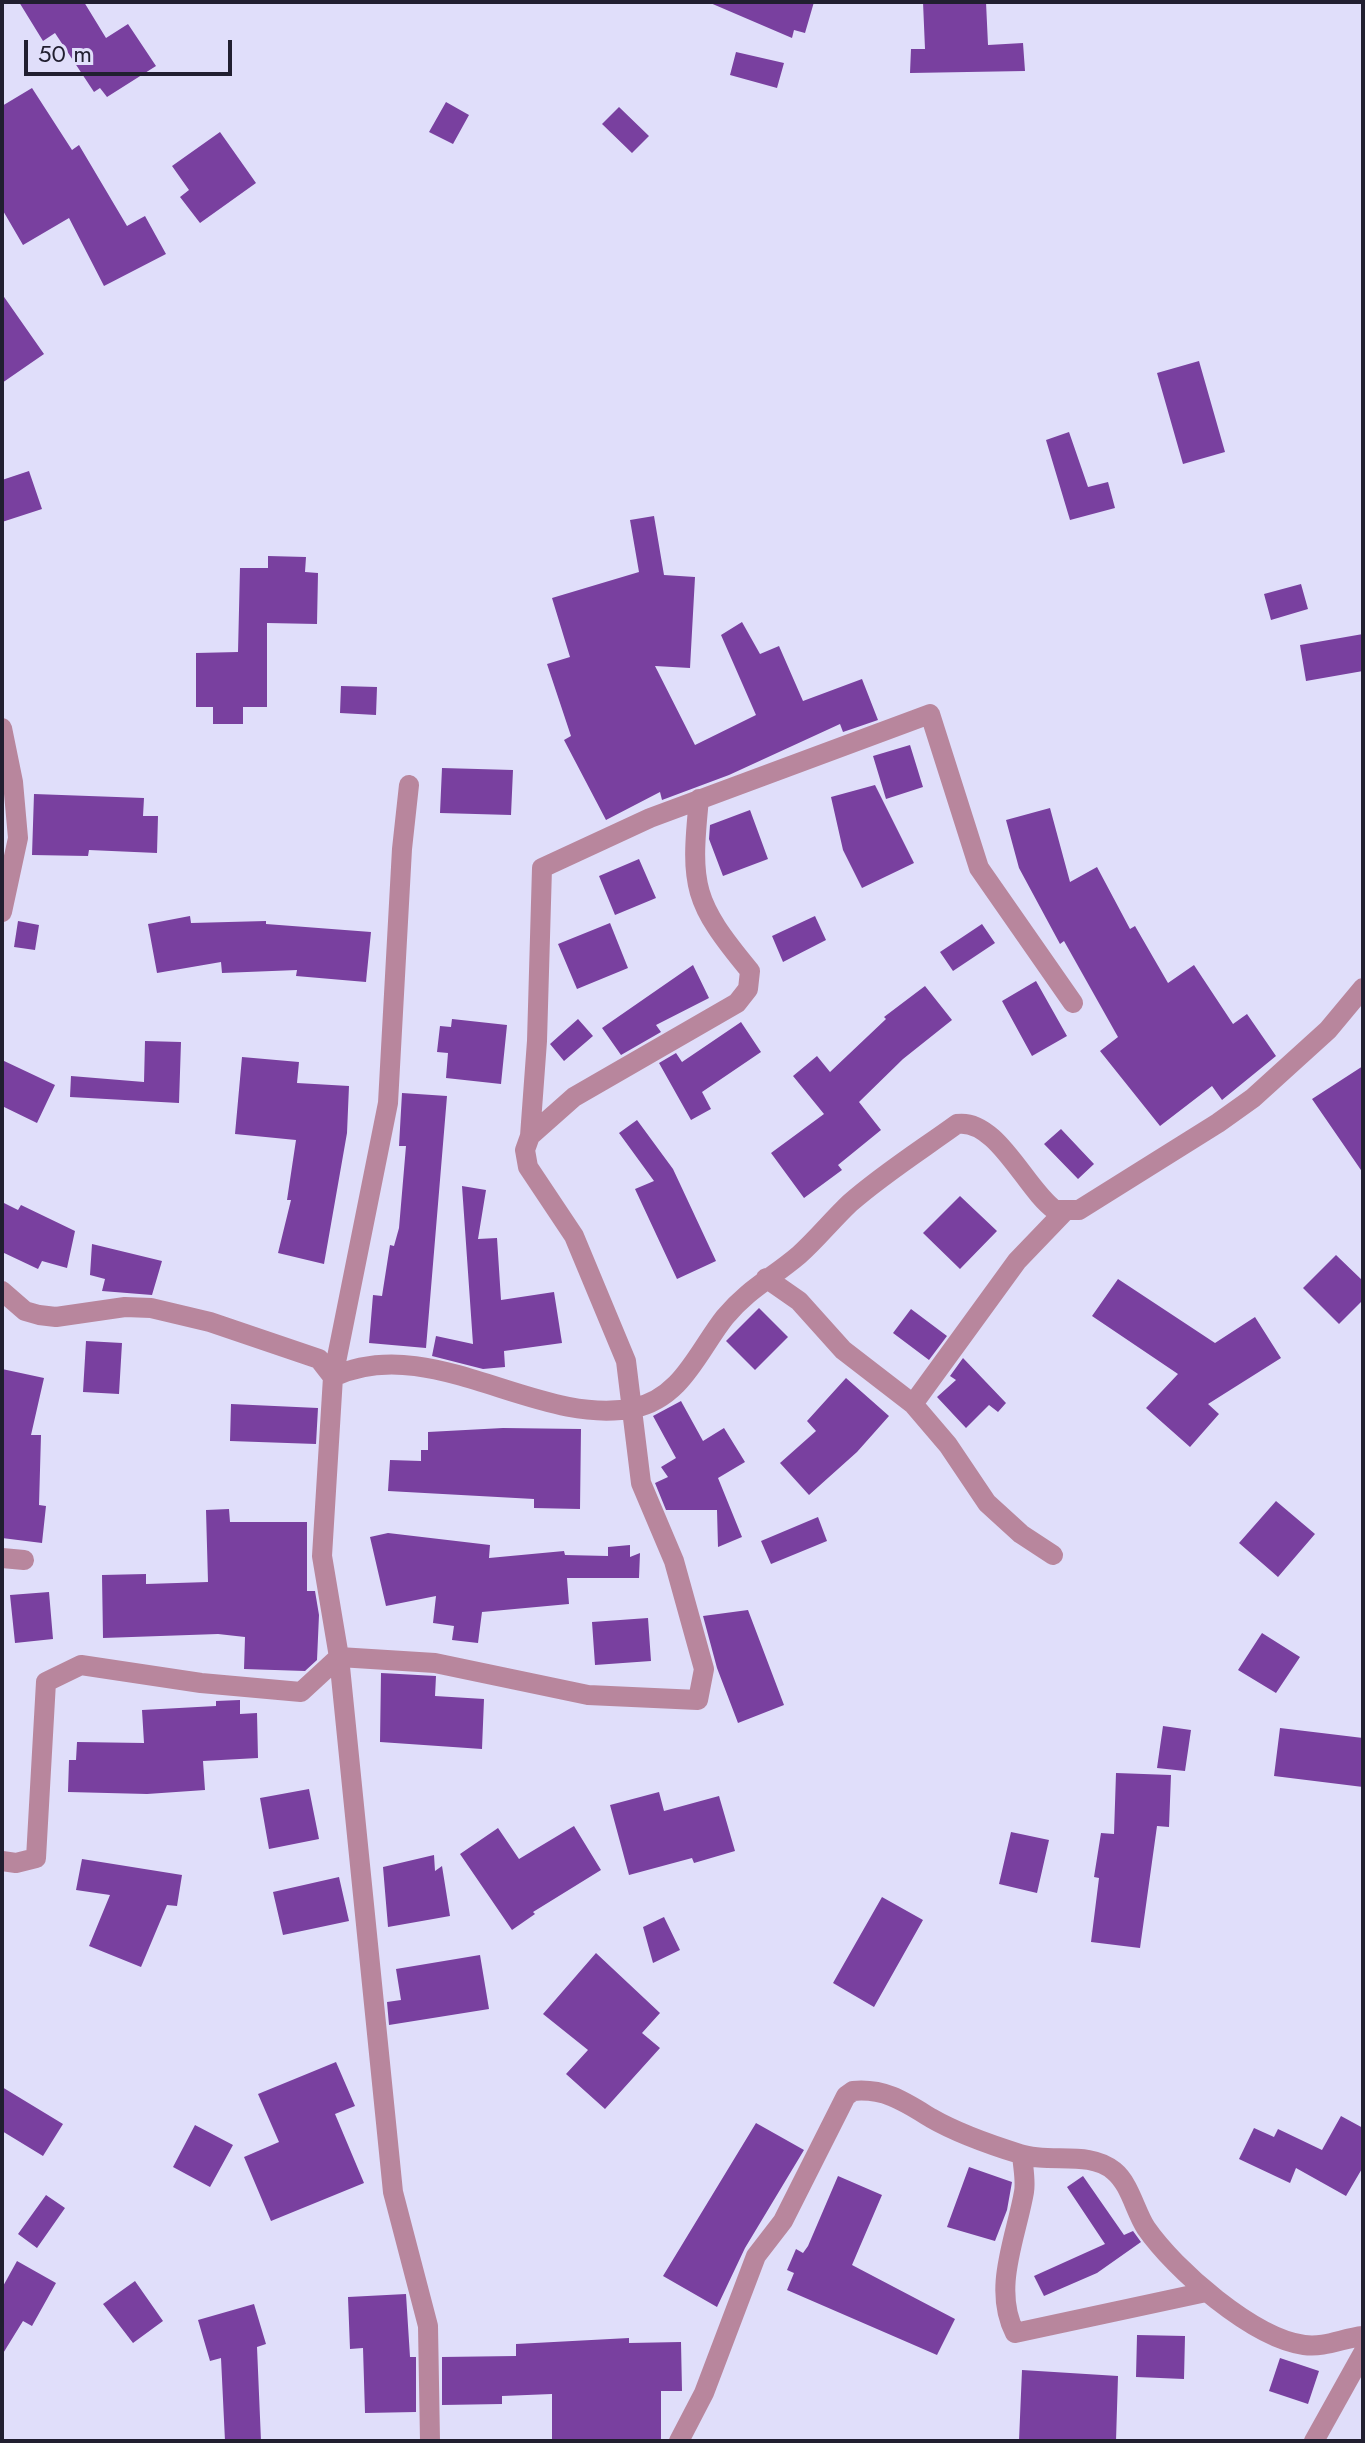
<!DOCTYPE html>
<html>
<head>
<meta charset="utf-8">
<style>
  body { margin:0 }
  #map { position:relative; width:1365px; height:2443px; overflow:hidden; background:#e0defa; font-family:Jost,sans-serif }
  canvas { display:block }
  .frame { position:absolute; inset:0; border:4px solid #211f30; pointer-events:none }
  .scale { position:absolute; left:24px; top:40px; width:208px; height:36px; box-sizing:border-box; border:4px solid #211f30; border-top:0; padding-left:10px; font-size:24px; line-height:28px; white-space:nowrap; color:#211f30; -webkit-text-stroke:6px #e0defa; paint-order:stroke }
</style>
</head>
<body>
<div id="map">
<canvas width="1365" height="2443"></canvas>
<div class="frame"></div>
<div class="scale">50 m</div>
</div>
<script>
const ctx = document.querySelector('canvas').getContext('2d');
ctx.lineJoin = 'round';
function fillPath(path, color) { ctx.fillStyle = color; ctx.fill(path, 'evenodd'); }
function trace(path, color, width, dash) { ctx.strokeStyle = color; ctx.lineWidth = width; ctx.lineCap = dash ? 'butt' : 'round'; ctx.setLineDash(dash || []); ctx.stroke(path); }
fillPath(new Path2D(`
  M19 2H84L106 38 128 24 156 66 107 97 100 88 94 92 55 33 43 41Z
  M708 2H814L805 33 794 30 792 38Z
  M923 2H986L988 45 1023 43 1025 71 910 73 911 49H925Z
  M736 52 784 63 777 88 730 75Z
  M32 88 72 150 79 145 127 226 145 216 166 254 104 286 69 218 23 245 2 209V106Z
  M446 102 469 115 453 144 429 132Z
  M619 107 649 136 632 153 602 124Z
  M220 132 256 183 200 223 180 197 189 190 172 166Z
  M2 294 44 354 2 383Z
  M1199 361 1225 452 1183 464 1157 373Z
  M1069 432 1088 487 1108 482 1115 508 1070 520 1046 440Z
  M29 471 42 509 2 522V480Z
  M654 516 664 575 695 577 690 668 655 666 695 745 756 715 721 635 742 622 760 654 779 646 803 701 862 679 878 720 843 732 840 724 729 775 662 800 660 792 606 820 564 740 571 736 547 664 570 657 552 598 639 572 630 520Z
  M268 556 306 557 305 572 318 573 317 624 267 623V707H243V724H213V707H196V653L238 652 240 568H268Z
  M1301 584 1308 609 1271 620 1264 594Z
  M1363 634V671L1306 681 1300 645Z
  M341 686 377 687 376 715 340 713Z
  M910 745 923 787 886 799 873 756Z
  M442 768 513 770 511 815 440 813Z
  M875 785 914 863 862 888 843 850 831 797Z
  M34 794 144 798 143 816H158L157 853 89 850 88 856 32 855Z
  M1050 808 1070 882 1097 867 1130 929 1135 926 1168 983 1194 965 1233 1024 1247 1014 1276 1056 1222 1100 1212 1086 1160 1126 1100 1051 1118 1037 1064 941 1060 944 1019 868 1006 820Z
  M750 810 768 859 723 876 709 839 710 825Z
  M639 859 656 898 615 915 599 876Z
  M190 916 191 923 266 921V924L371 932 366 982 296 976 297 970 222 973 221 962 157 973 148 924Z
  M815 916 826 940 783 962 772 936Z
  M18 921 39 925 35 950 14 947Z
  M610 923 628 968 577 989 558 944Z
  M982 924 995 943 953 971 940 952Z
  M693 965 709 998 656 1025 661 1032 621 1055 602 1028Z
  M1036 981 1067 1036 1032 1056 1002 1001Z
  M925 986 952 1020 903 1059 859 1102 881 1130 838 1165 842 1170 804 1198 771 1153 824 1114 793 1076 817 1056 830 1072 886 1019 884 1017Z
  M452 1019 507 1025 501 1084 446 1078 448 1053 437 1052 440 1026 451 1027Z
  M578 1019 593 1036 564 1061 550 1044Z
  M741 1022 761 1052 702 1092 711 1109 691 1120 659 1063 676 1053 682 1062Z
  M145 1041 181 1042 179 1103 70 1097 71 1076 144 1082Z
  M242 1057 299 1062 297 1083 349 1086 347 1133 324 1264 278 1253 291 1200H287L296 1140 235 1134Z
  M2 1060 55 1085 37 1123 2 1106Z
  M1363 1066V1173L1312 1099Z
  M402 1093 447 1096 426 1348 369 1343 373 1295 382 1296 390 1245 394 1246 399 1228 406 1146H399Z
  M637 1120 673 1169 716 1261 677 1279 635 1189 654 1181 619 1133Z
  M1061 1129 1094 1164 1078 1179 1044 1144Z
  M462 1186 486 1190 478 1239 497 1238 501 1300 554 1292 562 1343 504 1351 505 1367 483 1369 432 1356 436 1336 473 1344Z
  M960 1196 997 1231 960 1269 923 1233Z
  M2 1202 18 1210 21 1205 75 1231 67 1268 42 1261 38 1269 2 1252Z
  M92 1244 162 1261 152 1295 102 1291 105 1279 90 1275Z
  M1336 1255 1363 1281V1300L1339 1324 1303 1288Z
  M1118 1279 1215 1343 1255 1317 1281 1358 1208 1404 1219 1414 1190 1447 1146 1408 1178 1374 1092 1316Z
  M759 1308 788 1337 755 1370 726 1341Z
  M911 1309 947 1336 929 1360 893 1333Z
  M86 1341 122 1343 119 1394 83 1392Z
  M963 1358 1006 1403 998 1412 989 1405 966 1428 937 1397 956 1380 950 1376Z
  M2 1369 44 1378 31 1435H41L39 1505 46 1506 42 1543 2 1538Z
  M846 1378 889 1416 857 1452 809 1495 780 1463 816 1431 807 1421Z
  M681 1401 703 1441 724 1428 745 1462 718 1478 742 1537 718 1547 717 1510H666L655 1483 668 1477 661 1467 676 1458 653 1416Z
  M231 1404 318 1408 316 1444 230 1441Z
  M503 1428 581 1429 580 1509 534 1508V1499L388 1491 390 1460 421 1461V1450H428V1432Z
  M1276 1501 1315 1534 1278 1577 1239 1543Z
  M229 1509 230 1522H307V1591H315L319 1615 317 1660 305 1671 244 1669 245 1637 218 1634 103 1638 102 1575 146 1574V1584L208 1582 206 1510Z
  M818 1517 827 1541 771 1564 761 1541Z
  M388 1533 490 1545 489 1558 564 1551 565 1555 608 1556V1547L630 1545V1557L640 1553 639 1578H567L569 1604 482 1612 478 1643 452 1640 454 1626 433 1623 436 1596 386 1606 370 1537Z
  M49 1592 53 1639 15 1643 10 1595Z
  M748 1610 784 1705 738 1723 717 1668 703 1616Z
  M648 1618 651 1661 595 1665 592 1622Z
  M1262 1633 1300 1657 1276 1693 1238 1670Z
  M381 1673 436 1676 435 1696 484 1699 482 1749 380 1742Z
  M240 1700V1714L257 1713 258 1758 203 1761 205 1790 147 1794 68 1792 69 1760H76L77 1742 144 1743 142 1710 216 1706V1701Z
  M1163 1726 1191 1730 1185 1771 1157 1768Z
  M1280 1728 1363 1738V1787L1274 1776Z
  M1116 1773 1171 1775 1169 1827 1157 1826 1140 1948 1091 1942 1099 1878 1094 1877 1101 1833 1114 1834Z
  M309 1789 319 1839 269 1849 260 1798Z
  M659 1792 664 1811 719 1796 735 1851 694 1863 692 1858 629 1875 610 1805Z
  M574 1826 601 1870 533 1912 535 1914 512 1930 460 1854 498 1828 519 1859Z
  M1011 1832 1049 1840 1037 1893 999 1884Z
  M434 1855 435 1871 442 1866 450 1916 388 1927 383 1867Z
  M82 1859 182 1875 177 1906 167 1905 141 1967 89 1946 110 1895 76 1890Z
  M339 1877 349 1921 283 1935 273 1892Z
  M882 1897 923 1920 874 2007 833 1983Z
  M664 1917 680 1950 653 1963 643 1927Z
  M596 1953 660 2013 642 2033 660 2048 605 2109 566 2074 588 2050 543 2014Z
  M480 1955 489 2009 389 2025 387 2002 401 2000 396 1969Z
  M336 2062 355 2106 335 2114 364 2183 271 2221 244 2157 279 2142 258 2094Z
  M2 2087 63 2124 43 2156 2 2131Z
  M1341 2116 1363 2128V2167L1346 2196 1296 2168 1290 2183 1239 2159 1254 2128 1274 2137 1278 2129 1322 2150Z
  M756 2123 804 2150 745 2248 717 2307 663 2276Z
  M195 2125 233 2145 210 2187 173 2167Z
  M969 2167 1012 2182 1007 2210 995 2241 947 2227Z
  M838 2176 882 2195 852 2265 955 2319 937 2355 787 2290 794 2273 787 2270 796 2249 803 2253 808 2246Z
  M1083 2176 1124 2235 1133 2231 1141 2242 1097 2273 1044 2296 1034 2276 1105 2244 1067 2187Z
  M46 2195 65 2208 37 2248 18 2234Z
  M17 2261 56 2283 32 2326 23 2321 2 2355V2288Z
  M135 2281 163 2321 133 2343 103 2304Z
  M406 2294 410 2357H416V2412L365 2413 363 2348 350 2349 348 2297Z
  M254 2304 266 2344 257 2347 261 2441H225L221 2358 210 2361 198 2320Z
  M1137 2335 1185 2336 1184 2379 1136 2377Z
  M629 2338V2343L681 2342 682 2391H661V2441H552V2394L502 2396V2404L442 2405V2357L516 2356V2344Z
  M1280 2358 1319 2371 1308 2404 1269 2391Z
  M1022 2370 1118 2376 1116 2441H1019Z`), '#79409f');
trace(new Path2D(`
  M2 728 13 782 18 838 2 912
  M409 785 402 849 388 1103 333 1377 322 1556 339 1657 435 1663 588 1695 698 1700 704 1669 674 1561 641 1483 626 1361 574 1236 528 1167 525 1150 530 1136 537 1041 542 868 650 818 930 714 979 868 1073 1003
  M530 1136 574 1097 737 1003 748 989 750 971C693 902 690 887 699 799
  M766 1278 799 1301 843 1350 913 1404 948 1445 987 1503 1021 1534 1053 1555
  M2 1291 25 1311 39 1315 56 1317 125 1307 151 1308 210 1322 319 1359 333 1377C430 1331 538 1428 634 1408 682 1398 698 1351 725 1317 748 1289 772 1278 799 1255 817 1239 832 1220 850 1203 883 1174 921 1150 957 1124 997 1118 1026 1190 1055 1210H1079L1218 1123 1253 1098 1328 1030 1363 988
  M913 1404 1017 1261 1065 1211
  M2 1558 24 1560
  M2 1861 16 1863 36 1858 46 1682 81 1665 201 1683 301 1692 339 1657 393 2192 428 2326 430 2441
  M1022 2155C1023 2167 1026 2181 1024 2192 1016 2238 992 2289 1015 2333L1206 2292
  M679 2441 704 2393 756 2256 783 2221 846 2096 853 2091C885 2088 905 2102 931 2118 957 2133 991 2145 1020 2154 1050 2164 1089 2150 1114 2171 1130 2184 1135 2211 1146 2228 1175 2270 1253 2338 1304 2345 1325 2348 1343 2338 1363 2336
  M1314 2441 1363 2353`), '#b8869d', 20);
</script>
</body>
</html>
